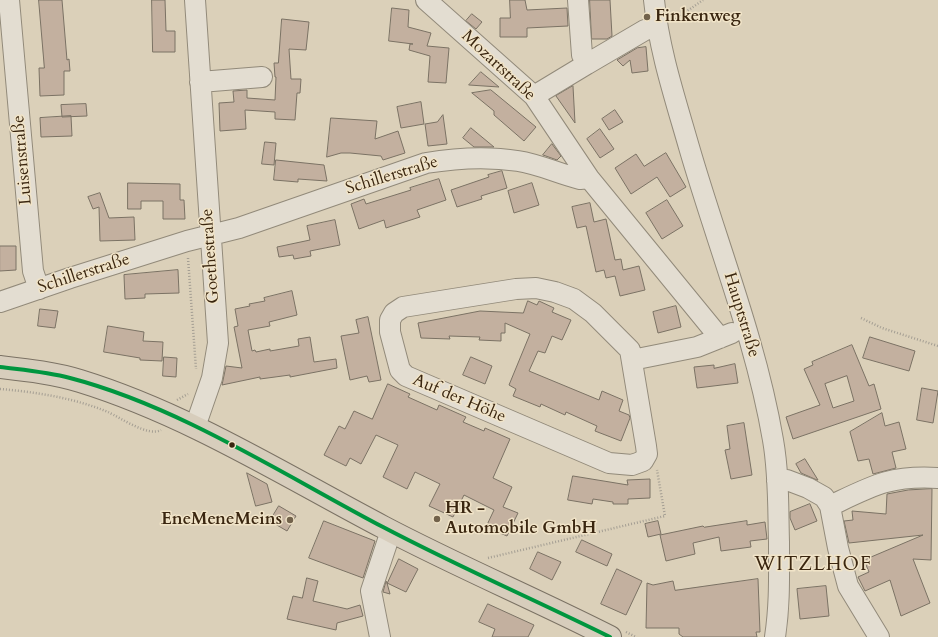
<!DOCTYPE html>
<html>
<head>
<meta charset="utf-8">
<style>
  body { margin:0 }
  canvas { display:block; background:#dbd0b9 }
</style>
</head>
<body>
<canvas width="938" height="637"></canvas>
<script>
const ctx = document.querySelector('canvas').getContext('2d');
ctx.lineJoin = 'round';
function fillPath(path, color) { ctx.fillStyle = color; ctx.fill(path, 'evenodd'); }
function trace(path, color, width, dash) { ctx.strokeStyle = color; ctx.lineWidth = width; ctx.lineCap = dash ? 'butt' : 'round'; ctx.setLineDash(dash || []); ctx.stroke(path); }
function drawText(font, color, halo, rows, align = 'center') {
  ctx.font = font + ' Cardo,serif'; ctx.lineWidth = 3; ctx.setLineDash([]); ctx.textBaseline = 'middle'; ctx.strokeStyle = halo; ctx.fillStyle = color; for (const [text, x, y, turn = 0] of rows) {
    ctx.save(); ctx.translate(x, y); ctx.rotate((+turn || 0) * Math.PI / 180); ctx.textAlign = isNaN(turn) ? turn : align; if (halo) ctx.strokeText(text, 0, 0); ctx.fillText(text, 0, 0); ctx.restore();
  }
}
const building = new Path2D(`
  M39 0H62L67 60 69 59 70 71H64V95L40 96 39 68H44Z
  M152 0H165L166 31H175V52H153Z
  M510 0H525L527 10 567 8 568 26 527 28V37H500V18H510Z
  M590 0H610L612 36 607 39H592Z
  M392 8 409 10 408 27 431 33 427 46 449 48 446 83 428 82 430 56 409 50 410 44H413L389 41Z
  M472 14 482 22 476 29 466 21Z
  M282 19 309 22 306 50 289 49 291 79H301L300 93H297L295 120 275 119V112L245 110 246 129 220 131 219 103 234 102 233 91 247 90V98L275 100 276 77H275L274 63H278Z
  M646 47 648 71 632 73 630 60 623 66 617 60 637 48Z
  M481 72 499 87 469 85Z
  M573 86 575 123 556 96Z
  M491 90 536 127 524 141 494 115V111L472 93Z
  M421 102 424 124 401 128 397 107Z
  M86 104 87 116 62 117 61 105Z
  M615 110 623 122 609 130 602 119Z
  M443 115 447 144 428 146 425 124 437 122Z
  M71 116 72 136 41 137 40 118Z
  M331 118 377 121 375 139 398 131 405 153 383 160 381 156 350 153H341L327 157Z
  M471 128 494 147H474L463 138Z
  M600 129 614 149 600 158 587 139Z
  M265 142 276 143 274 165 262 164Z
  M552 144 561 156 557 160 543 155Z
  M666 153 686 187 670 197 657 177 631 194 615 168 636 154 644 166Z
  M276 160 324 165 327 181 298 179V182L274 180Z
  M502 171 507 188 481 196 482 199 457 207 451 190 489 177 488 175Z
  M439 179 446 200 417 210 420 217 386 228 384 220 359 229 351 204 364 199 366 204 411 190 410 188Z
  M128 183 180 184V200H184L185 219H163V201H141V209H128Z
  M532 183 539 205 514 213 508 191Z
  M100 193 109 218 134 217 135 240 100 241 99 207 93 209 88 197Z
  M667 200 683 226 662 239 646 213Z
  M590 203 594 222 606 219 615 260 621 259 623 270 639 266 645 290 620 296 615 276 606 278 604 270 596 272 586 226 577 228 572 207Z
  M335 220 340 245 310 251 311 256 294 259 293 255 279 257 277 247 310 240 307 226Z
  M0 246H16V270L0 271Z
  M178 270 179 293 145 294V298L125 299 124 275Z
  M292 291 297 315 269 322 270 326 248 330 252 351 255 350 256 352 270 349V351L299 346 298 339 310 337 314 362 336 359 337 368 290 377V375L260 379V377L222 385 226 366 242 368 234 327 238 326 235 309 250 306 249 304 265 301 264 298Z
  M528 301 537 305 539 301 554 308 552 312 571 320 562 340 552 336 545 353 538 351 529 371 599 400 602 391 623 400 619 411 629 415 630 418 621 441 595 431 597 426 566 412 565 415 541 404 540 407 513 396 516 389 509 385 530 334 505 323V333H501V341L479 340 480 337 449 336 450 339 421 338 418 323 480 311 523 313Z
  M676 306 681 327 658 333 653 312Z
  M40 309 58 311 55 328 38 326Z
  M368 317 381 380 369 382 367 376 350 380 341 336 359 333 356 320Z
  M108 326 144 332 143 341 163 342 162 361 140 360V358L104 352Z
  M870 337 915 351 909 371 863 358Z
  M852 345 869 386 874 384 881 409 793 439 786 417 820 405 804 369 813 365 812 362ZM847 376 854 401 833 408 825 384Z
  M164 357 177 358 176 377 163 376Z
  M471 357 492 366 485 384 463 375Z
  M735 364 738 383 697 388 694 367 714 365V368Z
  M388 384 410 394 408 397 437 410 439 405 466 417 463 422 484 431 485 428 510 439 493 478 512 487 503 507 518 513 507 536 486 527 494 510 464 495 453 517 429 506 440 484 415 472 407 489 383 477 398 445 376 435 361 464 350 458 346 466 324 455 339 426 345 429 354 411 372 419Z
  M922 388 938 391 933 423 917 420Z
  M882 413 885 426 899 422 906 449 892 452 896 468 873 474 869 459 858 461 850 432Z
  M744 423 752 475 731 479 725 450 730 449 727 426Z
  M805 459 818 480H817L801 473 796 464Z
  M247 473 267 484 272 502 256 506Z
  M573 476 628 485 627 480 650 479V498L628 499V504H613V502L593 499 592 504 568 500Z
  M932 489 931 560 913 559 930 603 901 616 890 580 865 591 858 577 869 572 864 560 923 535 849 543 844 521 853 520 852 511 886 514 887 494 908 490Z
  M810 504 817 521 795 530 790 518V512Z
  M279 506 296 516 287 531 270 521Z
  M324 521 375 541 363 578 309 558Z
  M658 521 661 534 648 537 645 524Z
  M747 521V525L765 522 767 539 750 541 751 547 721 551 719 537 693 543 695 554 666 561 660 535 703 526 704 527Z
  M582 540 612 554 607 566 576 552Z
  M538 552 561 562 552 580 530 569Z
  M399 559 418 569 406 592 387 583 390 594 383 592 386 581 387 583Z
  M617 569 642 581 626 615 601 604Z
  M307 578 318 581 313 601 347 609 360 605 363 616 337 623 336 630 287 619 293 596 302 598Z
  M758 579 760 632H756L757 637H683L679 634V628H646L647 583 653 585 673 581 675 590Z
  M826 586 829 616 800 619 797 589Z
  M488 604 534 625 528 637H492L495 629 479 622Z`);
fillPath(building, '#c3b09f');
trace(building, '#7b7264', 1);
const minor = new Path2D(`
  M9 0 33 271 39 289
  M426 0 534 96 589 178 720 338
  M654 0C659 50 675 98 689 147 717 244 756 340 773 440 779 474 778 508 779 542 779 575 780 604 775 637
  M587 64 645 30 656 27
  M200 82 262 77
  M534 96 587 64 582 55 578 0
  M536 288 555 292 574 299 593 313 630 350 646 446 647 454 643 461 632 465 609 463 406 376 400 370 390 332V320L394 313 403 307 516 289Z
  M0 302 70 278 187 241 239 228 426 163C456 158 487 156 518 161 539 164 559 174 580 179L589 178
  M632 360 697 347 732 333
  M195 427 212 378 218 343 195 0
  M777 481 787 480 808 488 824 497 830 506 838 548 848 586 879 637
  M830 506C872 486 890 475 938 478
  M380 637 371 591 391 531`);
const major = new Path2D(`
  M0 367C26 370 54 373 80 381 187 414 284 475 383 527 457 566 535 599 610 637`);
trace(minor, '#928a7a', 22);
trace(major, '#7b7264', 24);
trace(new Path2D(`
  M673 21 703 0
  M188 258 196 369
  M861 318 882 328 938 346
  M0 389C36 392 74 398 108 412 121 418 148 437 161 430
  M177 400 188 394
  M488 558 665 516 657 470
  M626 632 636 637`), '#a49e93', 2.5, [1, 2]);
trace(minor, '#e3ddd1', 20);
trace(major, '#d7cdbc', 22);
trace(new Path2D(`
  M0 367C23 370 47 372 70 378 178 406 284 475 383 527 457 566 535 600 610 637`), '#00963f', 4);
for (const [x, y, r, color] of [
  [647,17,4,"#72624b"],
  [232,445,3.5,"#3a2610"],
  [437,519,4,"#72624b"],
  [290,520,4,"#72624b"]
]) { const dot = new Path2D(); dot.arc(x, y, r, 0, 2 * Math.PI); ctx.fillStyle = color; ctx.fill(dot); trace(dot, '#f1e4c8', 1.5); }
drawText('bold 17px', '#3a2610', '#f1e4c8', [
  ["Finkenweg",655,17],
  ["HR -",445,509],
  ["Automobile GmbH",445,529],
  ["EneMeneMeins",282,520,"right"]
], 'left');
drawText('17px', '#3a2610', '#f1e4c8', [
  ["Mozartstraße",498,66,43],
  ["Luisenstraße",23,160,-95],
  ["Schillerstraße",392,176,-17],
  ["Goethestraße",211,256,-94],
  ["Schillerstraße",84,274,-18],
  ["Hauptstraße",741,315,73],
  ["Auf der Höhe",459,399,23]
]);
ctx.letterSpacing = '1px';
drawText('19px', '#3a2610', '#f1e4c8', [
  ["WITZLHOF",813,566]
]);
ctx.letterSpacing = '0px';
</script>
</body>
</html>
